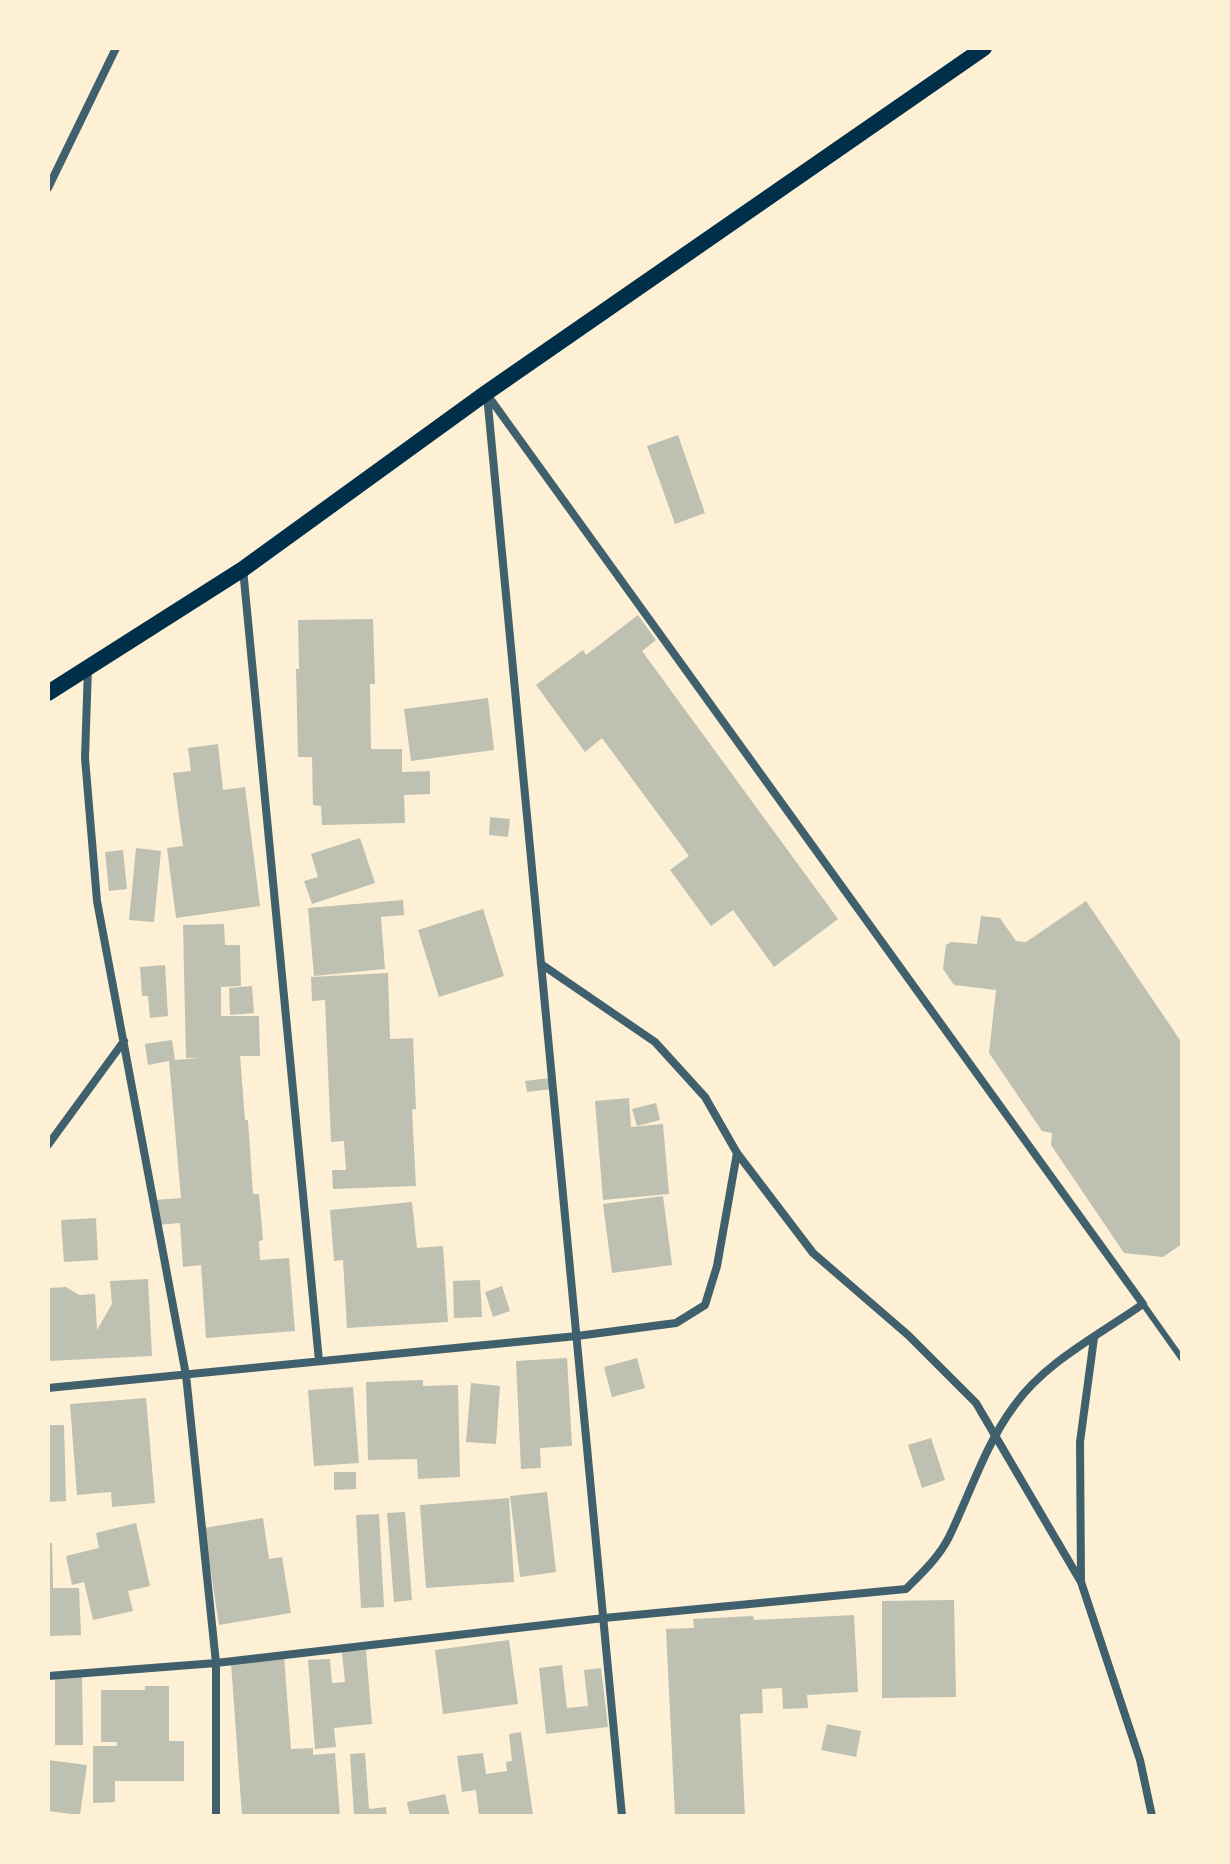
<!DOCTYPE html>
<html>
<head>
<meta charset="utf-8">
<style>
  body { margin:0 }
  #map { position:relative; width:1230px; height:1864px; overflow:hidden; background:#fdf0d5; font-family:Overpass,sans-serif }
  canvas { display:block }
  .frame { position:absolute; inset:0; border:50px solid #fdf0d5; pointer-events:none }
</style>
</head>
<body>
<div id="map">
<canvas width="1230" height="1864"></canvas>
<div class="frame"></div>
</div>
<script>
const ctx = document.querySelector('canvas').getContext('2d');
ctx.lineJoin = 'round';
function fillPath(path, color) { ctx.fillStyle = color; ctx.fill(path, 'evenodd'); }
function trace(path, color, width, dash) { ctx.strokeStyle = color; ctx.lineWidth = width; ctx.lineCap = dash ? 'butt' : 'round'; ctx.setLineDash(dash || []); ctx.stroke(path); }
fillPath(new Path2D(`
  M678 435 705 513 675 524 647 446Z
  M638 615 656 640 642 651 838 919 774 967 733 910 711 926 670 870 689 856 602 738 585 752 536 685 583 650 586 655Z
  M373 619 375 684H370L371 749H402V772L430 771V794L404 795 405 823 322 825 321 806 313 805 312 757H298L296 669H299L298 620Z
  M488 698 494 750 411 761 404 709Z
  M218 744 223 790 245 787 260 906 176 918 167 848 183 846 173 773 191 771 188 748Z
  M490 817 510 819 508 837 489 835Z
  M360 838 375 883 312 904 304 881 318 877 311 854Z
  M136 848 161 851 154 922 129 920Z
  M123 850 127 889 109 891 105 852Z
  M403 900 404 915 381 917 385 969 314 976 308 908Z
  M1086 901 1182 1043V1244L1163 1257 1124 1253 1051 1145 1052 1133 1042 1131 989 1053 996 990 954 985 943 969 946 945 951 942 977 944 981 916 1000 918 1016 941 1026 942Z
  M483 909 504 976 439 997 418 930Z
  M224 924 225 945H240L241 986 221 987V1016H259L260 1056H240L245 1120H248L253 1194H259L263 1240 259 1241 260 1260 289 1258 295 1331 206 1338 201 1265 183 1267 180 1223 157 1225 155 1200 181 1198 169 1061 148 1065 145 1044 172 1040 175 1060 200 1058H186L183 925Z
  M165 965 168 1016 150 1018 148 996H142L140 967Z
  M388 973 390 1039 413 1038 416 1109 412 1110 416 1186 333 1189 332 1170H346L344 1141 331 1142 325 1000 312 1001 311 977Z
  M252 986 254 1013 230 1015 229 988Z
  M550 1078 552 1089 527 1092 525 1081Z
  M629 1098 631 1127 663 1124 669 1194 603 1200 595 1101Z
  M656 1103 660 1120 637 1126 632 1109Z
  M663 1196 672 1265 612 1273 603 1204Z
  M412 1202 417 1248 443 1246 448 1322 347 1328 343 1260 334 1261 330 1210Z
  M96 1218 98 1260 64 1262 61 1220Z
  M148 1279 152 1356 48 1361V1288L66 1287 79 1295 95 1294 97 1330 112 1304 110 1281Z
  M480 1280 482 1317 454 1318 453 1281Z
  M502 1286 510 1311 493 1317 485 1292Z
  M567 1358 572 1446 540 1448 541 1468 521 1469 516 1361Z
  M637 1358 645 1388 612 1397 604 1367Z
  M423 1380V1386L458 1385 460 1477 418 1479 417 1459 368 1460 366 1382Z
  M471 1383 500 1386 496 1444 466 1442Z
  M353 1387 359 1463 314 1466 308 1390Z
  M146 1398 155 1503 112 1507 111 1492 77 1495 70 1404Z
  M48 1425H64L66 1501 48 1502Z
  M931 1438 945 1480 922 1488 908 1445Z
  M334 1472H356V1489L334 1490Z
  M547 1492 556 1572 520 1577 510 1496Z
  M509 1498 514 1582 426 1588 420 1505Z
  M405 1512 412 1600 394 1602 387 1513Z
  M379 1514 384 1607 361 1608 356 1515Z
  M263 1518 269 1559 282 1557 291 1613 219 1625 204 1528Z
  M136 1523 150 1586 128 1591 133 1611 93 1620 84 1582 72 1585 66 1556 99 1548 96 1533Z
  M48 1543H52L53 1588H79L81 1635 48 1636Z
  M954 1600 956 1697 882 1698V1601Z
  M854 1615 858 1692 807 1695 808 1708 783 1709 782 1688 762 1689 763 1713 740 1714 745 1816H675L666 1629 694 1628 693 1619 753 1616 754 1620Z
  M509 1640 518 1704 443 1714 435 1650Z
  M366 1650 372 1724 334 1728 336 1747 315 1749 308 1660 330 1659 332 1683 345 1682 342 1652Z
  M284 1656 291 1749 313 1748V1755L335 1753 340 1816H242L231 1663Z
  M562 1665 567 1708 588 1706 584 1670 601 1668 608 1727 546 1734 539 1668Z
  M55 1675H82L83 1745H55Z
  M145 1686H169V1741H184V1781H115V1802L93 1803V1746H117V1742H101V1690H145Z
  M827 1724 861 1731 856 1757 821 1750Z
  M521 1732 533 1815 479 1816 476 1790 462 1792 457 1756 483 1753 486 1774 507 1771 506 1762 512 1761 509 1734Z
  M365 1753 369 1809 386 1807 387 1816H354L350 1754Z
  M48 1760 87 1765 80 1815 48 1811Z
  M445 1794 450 1816H410L407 1802Z`), '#bec0b2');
trace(new Path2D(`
  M1143 1304 1182 1359`), '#3f606c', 6);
trace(new Path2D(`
  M48 188 116 48
  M487 395 622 1816
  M243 569 319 1361
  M88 667 85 758 97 901 186 1375 216 1663V1816
  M541 964 655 1042 705 1097 737 1153 813 1253 908 1335 976 1403 1081 1582 1140 1760 1152 1816
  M48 1145 124 1041
  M48 1388 577 1336 676 1323 705 1305 717 1266 737 1153
  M1081 1582 1080 1442 1094 1338
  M48 1676 216 1663 604 1618 906 1589C922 1573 939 1557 949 1537 970 1494 985 1445 1014 1406 1045 1362 1099 1335 1143 1304L486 393`), '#3f606c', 8);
trace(new Path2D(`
  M48 693 243 569 486 393 984 48`), '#003049', 16);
</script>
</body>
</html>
